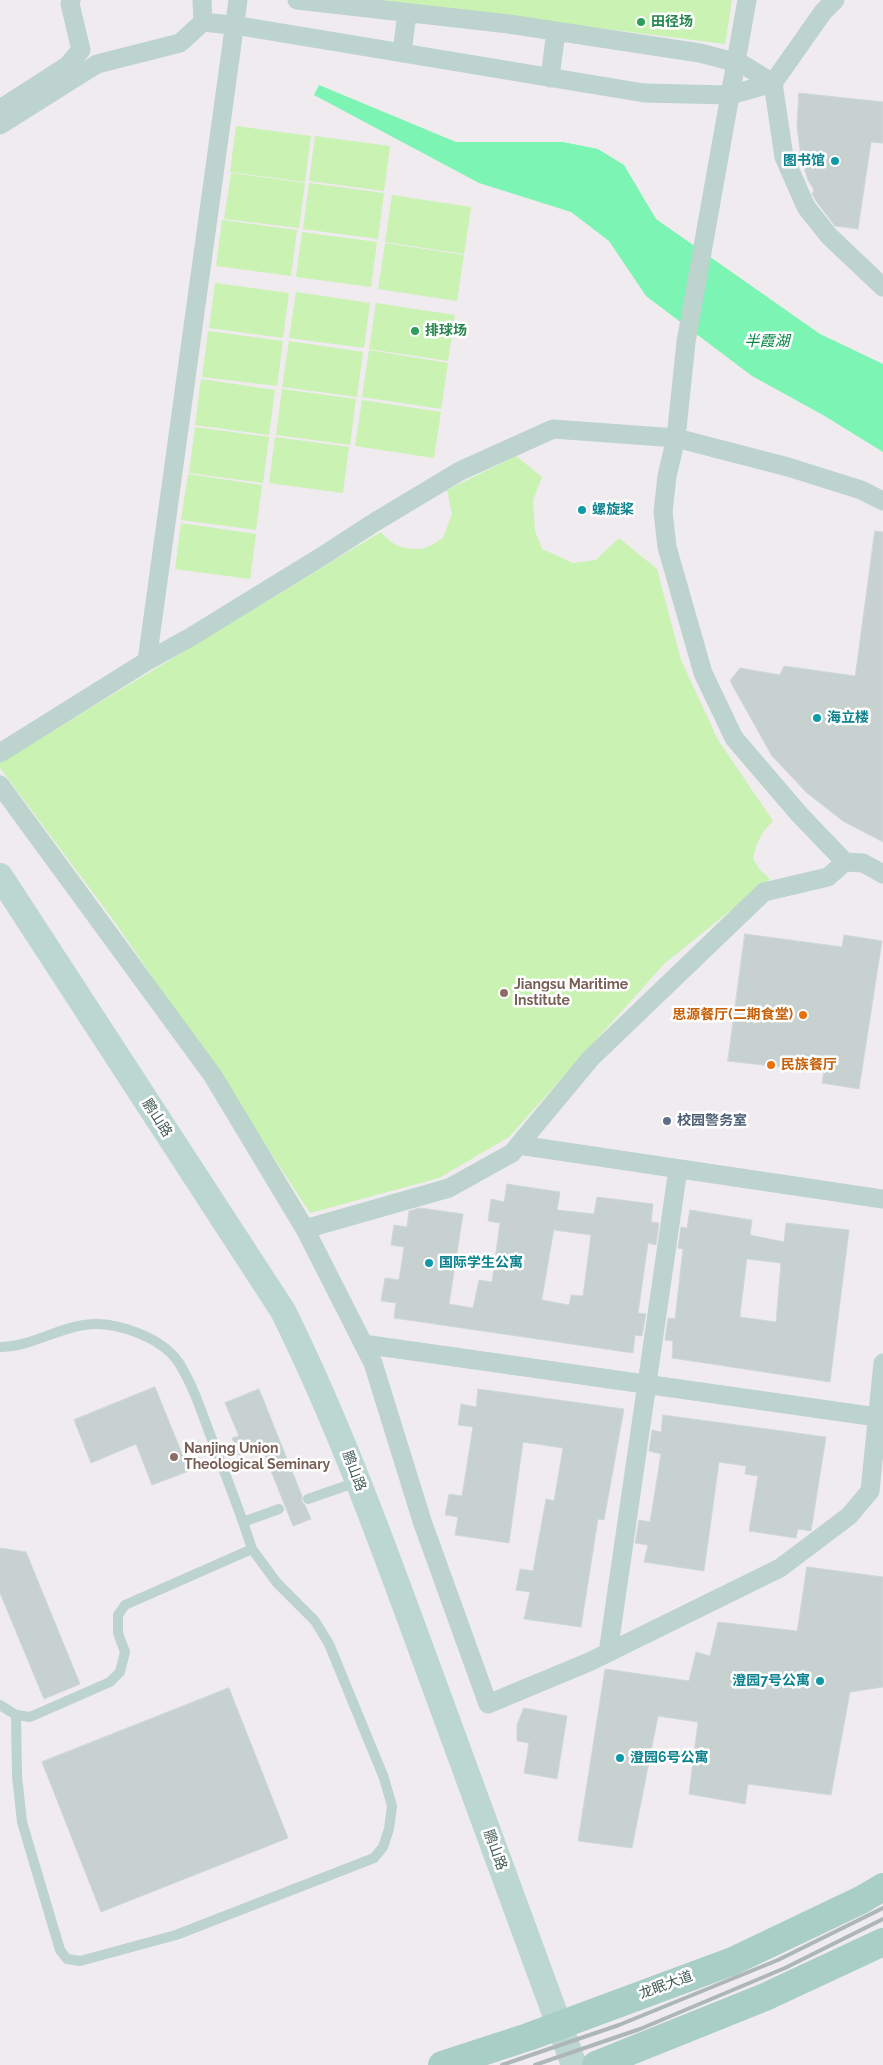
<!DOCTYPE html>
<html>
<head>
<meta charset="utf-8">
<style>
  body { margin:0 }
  canvas { display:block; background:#efebee }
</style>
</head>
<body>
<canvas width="883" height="2065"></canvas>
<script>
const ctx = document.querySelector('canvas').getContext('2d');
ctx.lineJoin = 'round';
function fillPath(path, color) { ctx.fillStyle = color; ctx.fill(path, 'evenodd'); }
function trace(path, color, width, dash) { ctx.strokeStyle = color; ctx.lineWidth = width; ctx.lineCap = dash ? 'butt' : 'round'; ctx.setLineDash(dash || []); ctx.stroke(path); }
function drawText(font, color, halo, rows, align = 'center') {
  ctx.font = font + ' Raleway,"Noto Sans SC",sans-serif'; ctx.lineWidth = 5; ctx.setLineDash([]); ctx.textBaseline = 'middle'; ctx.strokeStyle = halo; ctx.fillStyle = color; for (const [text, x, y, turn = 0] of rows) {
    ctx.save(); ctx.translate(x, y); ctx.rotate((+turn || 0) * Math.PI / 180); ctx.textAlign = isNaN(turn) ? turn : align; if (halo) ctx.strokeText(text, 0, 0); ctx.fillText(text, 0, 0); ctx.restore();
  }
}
fillPath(new Path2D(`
  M381 0H732L725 44Z
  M236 126 311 136 305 182 230 172Z
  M315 136 390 146 384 191 309 181Z
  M231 173 305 183 299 228 224 219Z
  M309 183 384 193 378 239 303 229Z
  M392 195 471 207 464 254 385 242Z
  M222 220 297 230 291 276 216 266Z
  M302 232 377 242 371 287 296 277Z
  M385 243 464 255 457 301 378 289Z
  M215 283 289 293 283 338 209 328Z
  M296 292 370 303 364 348 289 338Z
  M376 303 455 315 448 361 369 349Z
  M208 331 283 341 277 386 202 377Z
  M289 341 363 352 357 397 282 387Z
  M369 350 448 363 441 409 362 397Z
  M201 379 275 390 269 435 195 425Z
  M282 389 356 399 350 445 276 435Z
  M362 400 441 412 434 458 355 446Z
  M195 427 269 437 263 483 189 473Z
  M275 437 349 447 343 493 269 483Z
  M516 456 542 477 533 500 535 531 542 549 573 563 596 560 619 538 657 569 681 660 718 740 773 821C761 833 756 843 753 859L760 870 770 879 665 963 509 1137 439 1178 310 1213 226 1084 114 921 0 768V763L381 532C390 545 408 552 425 548 431 546 438 541 443 538L452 514 447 490Z
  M188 474 262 485 256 530 181 520Z
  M181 523 256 534 250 579 175 569Z`), '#caf2b3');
fillPath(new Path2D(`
  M319 85 456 142H563L598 149 624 165 656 219 820 334 883 364V452L823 415 752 376 646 296 609 241 571 212 479 183 314 95Z`), '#7cf4b4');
const building = new Path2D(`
  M799 93 883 102V143L871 142 858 229 835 226 816 201 812 194 814 190 808 180 801 157 797 127Z
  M875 531 883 532V842L843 821 807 793 772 756 730 681 740 668 780 675 784 666 855 676Z
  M745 934 842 947 844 935 882 941 859 1089 822 1083 824 1072 728 1061Z
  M507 1184 560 1192 557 1210 594 1214 597 1197 653 1204 651 1222 659 1223 656 1245 648 1243 638 1313 646 1314 642 1336 635 1335 633 1353 394 1318 396 1303 381 1301 385 1278 399 1280 404 1247 391 1245 394 1225 407 1227 409 1211 420 1208 463 1214 449 1304 473 1308 479 1280 492 1282 500 1223 488 1221 491 1199 504 1202ZM554 1230 591 1235 583 1296 571 1295 569 1305 542 1300Z
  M690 1210 752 1220 750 1235 784 1242 786 1223 849 1230 830 1382 672 1358 673 1341 665 1340 668 1318 675 1319 683 1249 678 1248 681 1227 687 1228ZM747 1259 781 1263 776 1322 740 1317Z
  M155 1387 189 1471 152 1485 136 1444 91 1463 74 1420Z
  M259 1389 302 1496V1502L305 1505 311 1519 293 1526 261 1446 239 1455 232 1438 239 1436 225 1403Z
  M478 1389 624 1409 604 1520 598 1519 581 1627 524 1619 530 1592 516 1590 520 1569 533 1571 546 1499 554 1501 563 1448 523 1442 509 1543 455 1535 458 1517 445 1515 449 1494 462 1496 473 1427 458 1425 461 1404 476 1407Z
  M663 1415 826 1437 811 1531 798 1529 796 1538 749 1531 758 1476 745 1474 746 1466 719 1462 704 1571 644 1562 648 1545 635 1543 639 1520 650 1522 661 1454 649 1451 652 1430 661 1432Z
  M0 1548 26 1552 80 1684 44 1699 0 1593Z
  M807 1567 883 1577V1687L850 1692 831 1795 748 1784 745 1804 689 1794 698 1722 658 1716 632 1848 578 1841 605 1669 689 1681 696 1652 710 1656 718 1622 797 1631Z
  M229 1688 288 1838 101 1912 42 1762Z
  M524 1708 567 1716 557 1779 524 1773 529 1743 517 1741V1725Z`);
fillPath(building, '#c7d1d0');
trace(building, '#cfd8d8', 1);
trace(new Path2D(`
  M0 1347C30 1347 55 1329 84 1325 114 1320 162 1337 179 1363 192 1384 200 1407 208 1429 220 1460 232 1491 243 1522L279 1509
  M308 1499 357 1482
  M0 1705 16 1715 30 1717 110 1682 120 1672 125 1652 118 1633V1615L125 1605 252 1549 243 1522
  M16 1715 17 1776 22 1822 60 1950 67 1959 80 1961 176 1935 374 1858 383 1847 389 1829 392 1806 384 1778 329 1644 315 1621 277 1583 252 1549`), '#bdd3cd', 10);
trace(new Path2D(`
  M202 0 203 22
  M297 0 509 24 700 53 742 64 773 83
  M747 0 686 342 676 438 667 476 663 512 667 547 703 673 734 738 799 814 845 862 863 863 883 874
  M402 53 407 13
  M550 78 556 31
  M773 83 784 157 806 207 829 236 883 287
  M0 109 67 66 81 50 70 4 71 0
  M0 125 97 64 180 43 203 22 240 26 644 93 730 95 773 83 823 12 835 0
  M147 661 189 638 324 555 375 522 460 471 553 429 676 438 788 467 861 490 883 501
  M0 753 147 661 238 0
  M0 785 213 1076 305 1229 373 1363 422 1521 488 1704 589 1662 780 1568 849 1516 870 1491 883 1363
  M519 1145 883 1199
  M305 1229 449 1188 512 1153 591 1058 764 892 828 877 845 862
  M363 1344 877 1417
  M608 1653 678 1169`), '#bdd3cd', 19);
trace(new Path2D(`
  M0 876 283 1311C340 1426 384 1548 428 1668 477 1801 525 1933 574 2065`), '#bcd7d1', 26);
trace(new Path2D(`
  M442 2065 528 2037 733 1961 861 1900 883 1887
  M596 2065 765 1997 883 1942`), '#a8cec5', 28);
trace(new Path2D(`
  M502 2065 619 2025 778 1960 883 1908
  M535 2065 640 2029 785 1968 883 1919`), '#adb7b6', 4);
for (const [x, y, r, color] of [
  [641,22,5,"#2e9e5b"],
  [835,161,5,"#0f9aa8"],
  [415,331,5,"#2e9e5b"],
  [582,510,5,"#0f9aa8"],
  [817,718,5,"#0f9aa8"],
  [504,993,5,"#8d6e63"],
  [803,1015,5,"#e8710a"],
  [771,1065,5,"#e8710a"],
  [667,1121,5,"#5c6f8a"],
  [429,1263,5,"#0f9aa8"],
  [174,1457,5,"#8d6e63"],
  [820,1681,5,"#0f9aa8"],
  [620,1758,5,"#0f9aa8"]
]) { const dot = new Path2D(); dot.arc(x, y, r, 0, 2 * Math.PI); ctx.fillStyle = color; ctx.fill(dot); trace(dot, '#fff', 2); }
drawText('bold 14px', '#27864d', '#fff', [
  ["田径场",651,22],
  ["排球场",425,331]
], 'left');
drawText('bold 14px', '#0d838f', '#fff', [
  ["图书馆",825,161,"right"],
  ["螺旋桨",592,510],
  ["海立楼",827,718],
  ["国际学生公寓",439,1263],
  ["澄园7号公寓",810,1681,"right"],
  ["澄园6号公寓",630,1758]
], 'left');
drawText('bold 14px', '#785e54', '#fff', [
  ["Jiangsu Maritime",514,985],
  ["Institute",514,1001],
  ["Nanjing Union",184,1449],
  ["Theological Seminary",184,1465]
], 'left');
drawText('bold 14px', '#c56008', '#fff', [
  ["思源餐厅(二期食堂)",793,1015],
  ["民族餐厅",781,1065,"left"]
], 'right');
drawText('14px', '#425b54', '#fff', [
  ["鹏山路",157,1118,57],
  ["鹏山路",354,1471,69],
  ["鹏山路",495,1850,70],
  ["龙眠大道",666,1985,-20]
]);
drawText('bold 14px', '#4e5e75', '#fff', [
  ["校园警务室",677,1121]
], 'left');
drawText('italic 15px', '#048842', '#fff', [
  ["半霞湖",767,341]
]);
</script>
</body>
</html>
